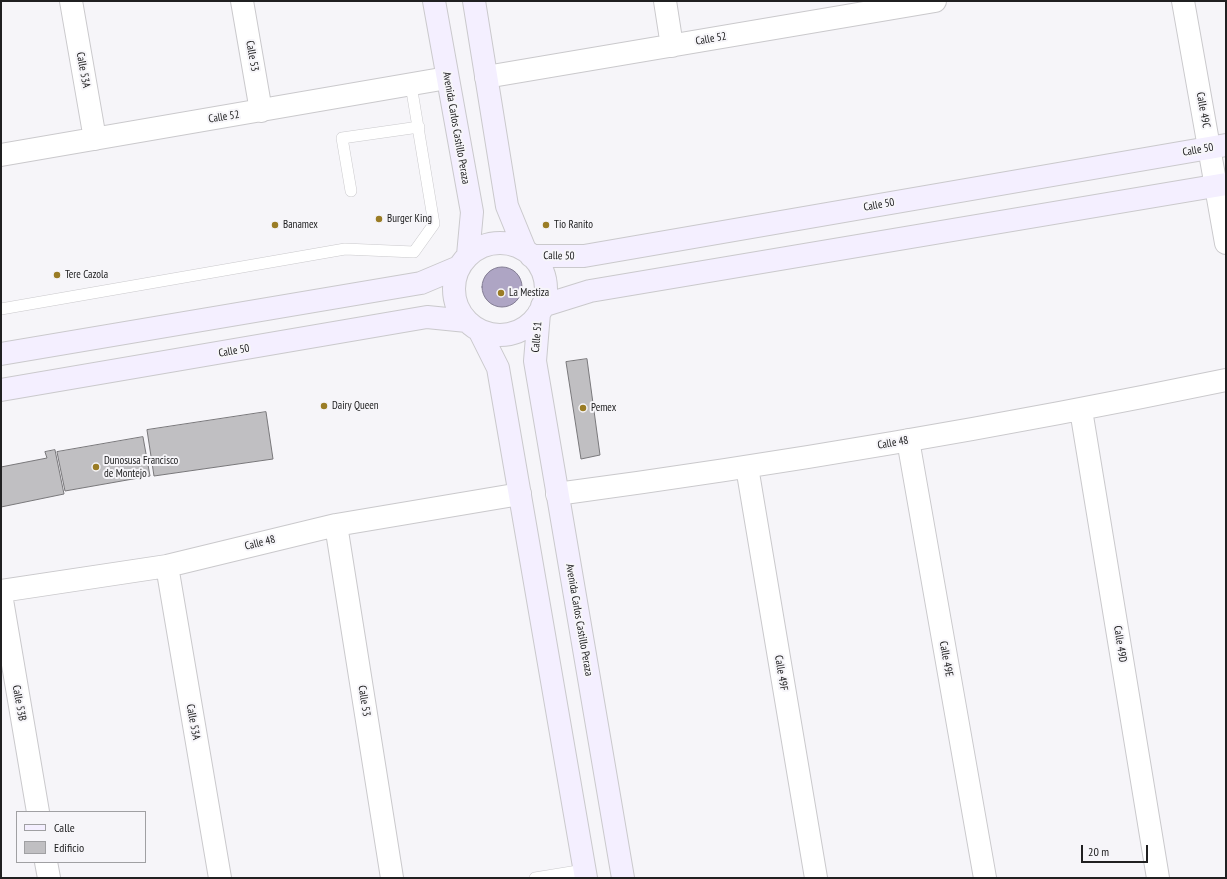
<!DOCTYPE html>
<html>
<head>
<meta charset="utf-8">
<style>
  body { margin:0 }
  #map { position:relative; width:1227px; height:879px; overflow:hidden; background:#f6f5f9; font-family:"PT Sans Narrow",sans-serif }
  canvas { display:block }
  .frame { position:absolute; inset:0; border:2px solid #202021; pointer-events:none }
  .legend { position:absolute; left:16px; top:811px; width:130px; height:52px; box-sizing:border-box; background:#f6f5f9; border:1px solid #a0a0a3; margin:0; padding:5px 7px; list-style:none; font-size:12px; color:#202021 }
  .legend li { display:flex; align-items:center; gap:8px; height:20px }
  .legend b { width:20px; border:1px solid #a0a0a3 }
  .scale { position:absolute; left:1081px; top:845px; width:67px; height:18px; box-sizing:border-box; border:2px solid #202021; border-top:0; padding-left:5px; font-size:12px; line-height:14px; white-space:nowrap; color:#202021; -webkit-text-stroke:3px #f6f5f9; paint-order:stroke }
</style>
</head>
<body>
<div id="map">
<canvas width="1227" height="879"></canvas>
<div class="frame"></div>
<ul class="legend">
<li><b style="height:5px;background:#f4efff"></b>Calle</li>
<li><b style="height:11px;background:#c0bfc2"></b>Edificio</li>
</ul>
<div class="scale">20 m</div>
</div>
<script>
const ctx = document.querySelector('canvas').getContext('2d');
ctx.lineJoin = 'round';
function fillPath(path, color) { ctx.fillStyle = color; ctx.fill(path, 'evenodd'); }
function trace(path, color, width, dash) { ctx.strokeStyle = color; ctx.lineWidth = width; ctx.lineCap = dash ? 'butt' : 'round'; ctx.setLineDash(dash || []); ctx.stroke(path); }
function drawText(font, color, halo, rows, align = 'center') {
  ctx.font = font + ' "PT Sans Narrow",sans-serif'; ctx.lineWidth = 4; ctx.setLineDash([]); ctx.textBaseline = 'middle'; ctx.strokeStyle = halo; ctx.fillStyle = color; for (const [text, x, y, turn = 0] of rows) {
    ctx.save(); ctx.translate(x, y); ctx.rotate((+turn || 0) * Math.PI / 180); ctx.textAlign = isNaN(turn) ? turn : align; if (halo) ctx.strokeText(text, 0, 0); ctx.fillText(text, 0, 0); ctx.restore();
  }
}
const water = new Path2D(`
  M482 287a20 20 0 1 1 40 0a20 20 0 1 1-40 0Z`);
fillPath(water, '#aea5c4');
trace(water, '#837d93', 1);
const building = new Path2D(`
  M587 359 600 455 581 459 566 362Z
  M266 412 273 459 154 476 147 430Z
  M143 437 150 476 65 491 57 452Z
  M55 450 64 494 1 507V467L47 458 45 452Z`);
fillPath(building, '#c0bfc2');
trace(building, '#79787b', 1);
const lane = new Path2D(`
  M351 191 342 138 419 127
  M1 309 345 249 414 252 434 224 411 85
  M535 878 584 870`);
const street = new Path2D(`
  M71 1 95 139
  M242 1 261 111
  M665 1 672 46
  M1183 1 1226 243
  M486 77 935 1
  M1 155 447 78
  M1081 410 1158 878
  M908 440 985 878
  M747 467 816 878
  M557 494C782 464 1004 426 1226 380
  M336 525 392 878
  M167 566 220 878
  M1 591 167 566 336 525 520 494
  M1 594 38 812
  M46 862 49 878`);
const secondary = new Path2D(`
  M434 1 472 212 468 255
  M474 1 507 206 525 250
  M454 289a46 46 0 1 1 92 0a46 46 0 1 1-92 0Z
  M531 256H584L1226 145
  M542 306 590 291 1226 184
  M539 313 535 361 623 878
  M479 330 498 368 586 878
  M1 354 421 283 459 267
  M1 390 427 317 467 321`);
trace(lane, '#cac9cc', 12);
trace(street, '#cac9cc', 24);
trace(secondary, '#cac9cc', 24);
trace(lane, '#fff', 11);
trace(street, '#fff', 22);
trace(secondary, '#f4efff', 22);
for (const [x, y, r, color] of [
  [379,219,4,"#9a7c25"],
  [275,225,4,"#9a7c25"],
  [546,225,4,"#9a7c25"],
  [57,275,4,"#9a7c25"],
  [501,293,4,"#9a7c25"],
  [324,406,4,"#9a7c25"],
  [583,408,4,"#9a7c25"],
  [96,467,4,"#9a7c25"]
]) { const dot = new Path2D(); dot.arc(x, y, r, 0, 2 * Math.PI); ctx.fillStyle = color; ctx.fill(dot); trace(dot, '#f6f5f9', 1.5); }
drawText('11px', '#202021', '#f6f5f9', [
  ["Calle 52",711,39,-10],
  ["Calle 53",252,56,80],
  ["Calle 53A",83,70,80],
  ["Calle 49C",1203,110,80],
  ["Calle 52",224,117,-9],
  ["Avenida Carlos Castillo Peraza",456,128,80],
  ["Calle 50",1198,150,-10],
  ["Calle 50",879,205,-10],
  ["Calle 50",559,256,1],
  ["Calle 51",537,337,-85],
  ["Calle 50",234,351,-10],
  ["Calle 48",893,443,-10],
  ["Calle 48",260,543,-14],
  ["Avenida Carlos Castillo Peraza",579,620,80],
  ["Calle 49D",1120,644,81],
  ["Calle 49E",946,659,80],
  ["Calle 49F",781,673,81],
  ["Calle 53",364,701,81],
  ["Calle 53B",19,703,80],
  ["Calle 53A",193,722,80]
]);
drawText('11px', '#202021', '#f6f5f9', [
  ["Burger King",387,219],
  ["Banamex",283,225],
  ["Tio Ranito",554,225],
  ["Tere Cazola",65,275],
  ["La Mestiza",509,293],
  ["Dairy Queen",332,406],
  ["Pemex",591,408],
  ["Dunosusa Francisco",104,461],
  ["de Montejo",104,474]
], 'left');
</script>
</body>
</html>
